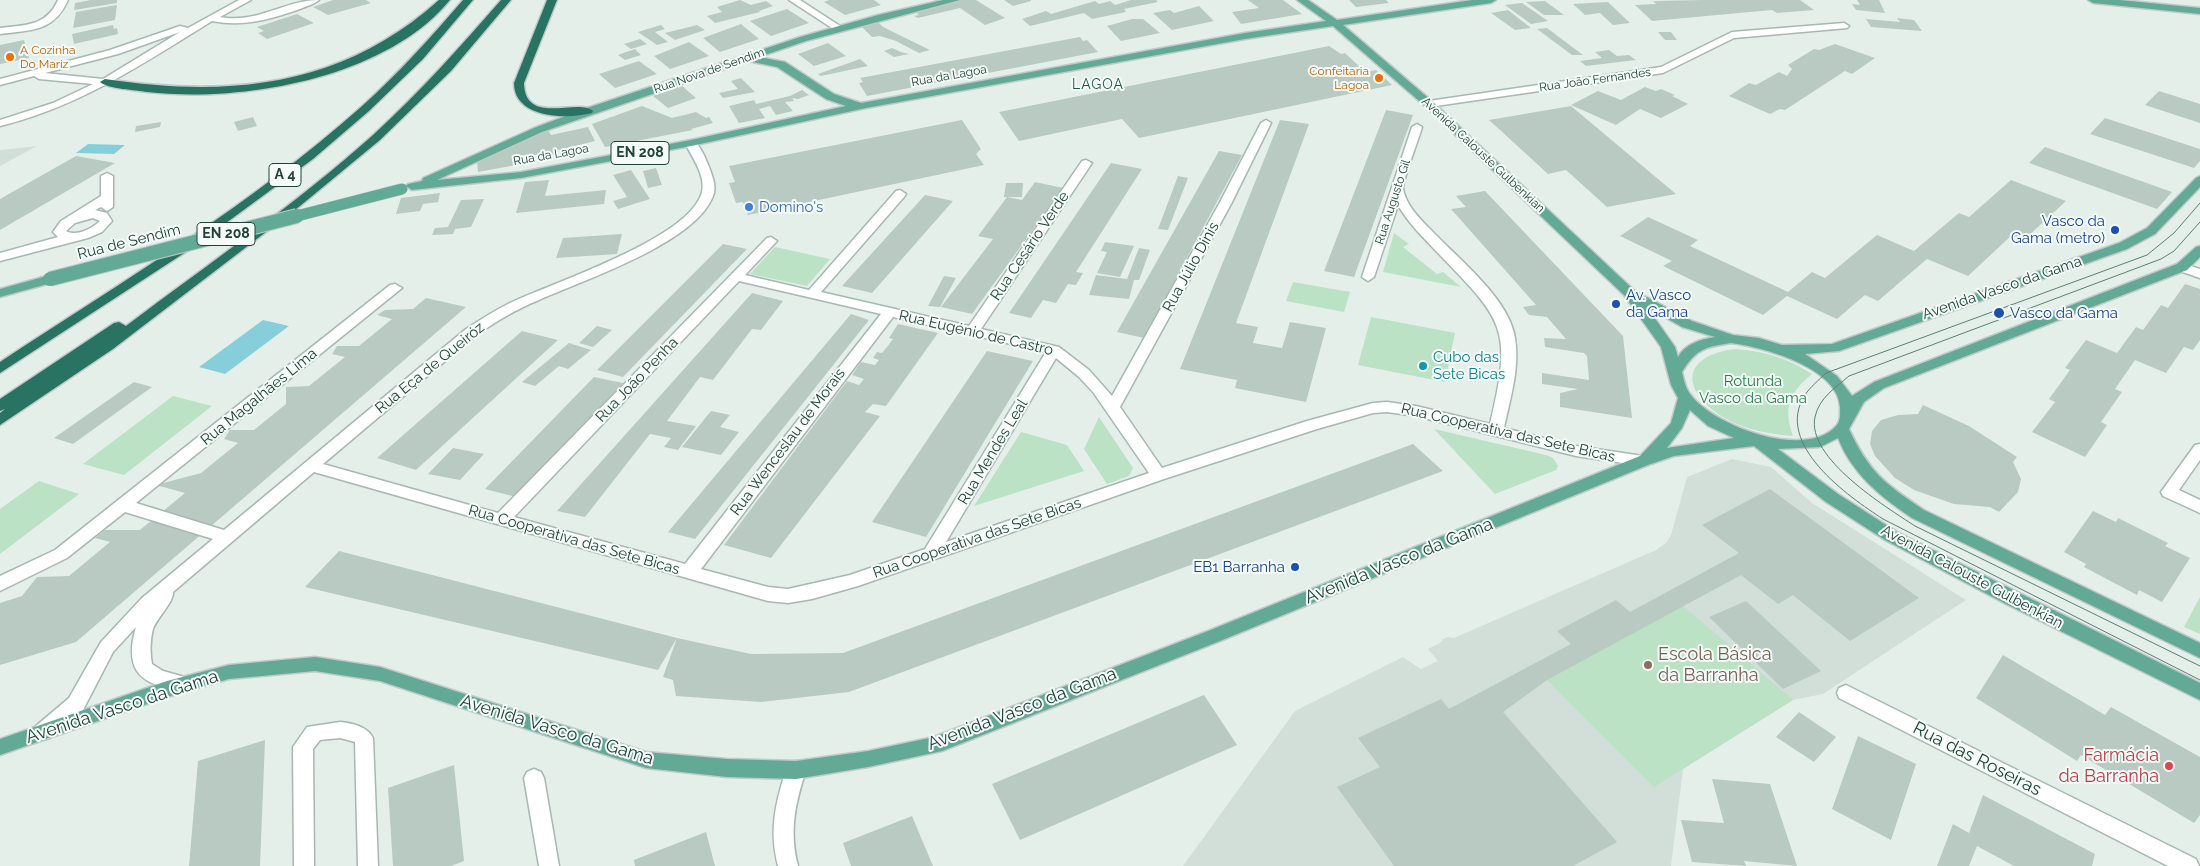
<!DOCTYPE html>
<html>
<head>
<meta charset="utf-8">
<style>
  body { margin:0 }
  canvas { display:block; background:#e4efea }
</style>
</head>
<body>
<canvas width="2200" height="866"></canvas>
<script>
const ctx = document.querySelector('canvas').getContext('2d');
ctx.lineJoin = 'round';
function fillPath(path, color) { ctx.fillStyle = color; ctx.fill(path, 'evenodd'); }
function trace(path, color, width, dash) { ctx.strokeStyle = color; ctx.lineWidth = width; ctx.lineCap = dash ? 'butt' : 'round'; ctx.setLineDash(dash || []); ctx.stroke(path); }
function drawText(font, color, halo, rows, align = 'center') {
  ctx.font = font + ' Raleway,sans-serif'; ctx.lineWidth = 4; ctx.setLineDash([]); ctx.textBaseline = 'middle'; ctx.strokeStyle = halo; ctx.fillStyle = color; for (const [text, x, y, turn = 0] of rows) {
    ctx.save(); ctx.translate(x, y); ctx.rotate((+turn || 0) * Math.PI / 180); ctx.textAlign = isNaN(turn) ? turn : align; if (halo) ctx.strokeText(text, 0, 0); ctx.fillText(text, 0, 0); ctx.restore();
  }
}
fillPath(new Path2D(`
  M37 146 0 166V150Z
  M1732 459 1771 467 1812 503 1966 600 1823 694 1793 700 1683 769 1671 866H1183L1295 711 1403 657 1421 669 1438 661 1428 649 1440 643 1443 639 1448 637 1454 638 1656 550 1666 543 1671 535 1687 477Z`), '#d2dfd9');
fillPath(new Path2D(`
  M1394 233 1409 244 1403 247 1437 274 1443 272 1461 287 1383 272Z
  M775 247 830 259 807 286 750 274Z
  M1293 282 1350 292 1344 312 1286 301Z
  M1371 317 1455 333 1445 382 1358 365Z
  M1735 349C1763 351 1788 358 1812 374 1789 393 1783 407 1793 436 1769 434 1745 430 1723 417 1680 390 1681 356 1735 349Z
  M173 396 212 406 124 475 83 464Z
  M1099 417 1133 468 1129 476 1107 484 1084 449Z
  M1434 429 1546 455 1553 458 1558 466 1556 470 1495 494Z
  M1021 432 1067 445 1084 471 974 506Z
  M39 481 79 494 0 554V509Z
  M2200 597V634L2184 627Z
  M1682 605 1793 700 1654 787 1547 680Z`), '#bbe2c4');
fillPath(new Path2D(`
  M88 144 125 145 114 154 76 153Z
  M263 320 289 326 225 374 199 367Z`), '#86cfda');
fillPath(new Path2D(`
  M91 0H117V3L74 10 75 3Z
  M333 0H366L371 3 328 15 313 7Z
  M740 0 751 5 766 1 773 6 759 11 760 12 715 23 707 16 722 12 717 7Z
  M829 0H874L881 5 845 15 824 2Z
  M960 0H976L1005 18 985 25 960 8 918 18 914 16 919 15 916 12Z
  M1004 0H1031V1L1013 6Z
  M1131 0H1156L1158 2 1124 9 1126 12 1092 19 1084 13 1030 26 1022 19 1046 11 1051 14 1095 1 1099 4 1110 1 1115 5Z
  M1248 0H1283L1302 14 1241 24 1232 12 1259 8Z
  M1349 0H1386L1389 3 1356 7Z
  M1704 0H1800L1814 10 1777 13 1772 10 1652 21 1635 5 1656 4 1653 1Z
  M1857 0H1879L1885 13 1856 10 1852 4 1860 5Z
  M1545 1 1564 15H1544L1526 2Z
  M1608 2 1630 23 1613 25 1600 13 1585 15 1573 4Z
  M1522 3 1548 21 1531 24 1505 5Z
  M117 5 115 20 73 28 76 12Z
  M1199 6 1214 21 1172 30 1153 13 1170 10 1174 13Z
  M787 9 809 23 771 36 750 21Z
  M1508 10 1531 28 1515 30 1491 13Z
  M297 14 314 23 267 39 258 33 264 31 257 27Z
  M1897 18 1914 20 1922 31 1871 27 1866 19 1900 22Z
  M1132 19H1143L1160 33 1121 41 1107 26Z
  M876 20 883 27 930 50 919 53 896 41 880 36 872 37 859 24Z
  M741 24 759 39 720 52 703 38Z
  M113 25 114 29 117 28 118 34 74 44 72 34Z
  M661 25 665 29 655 32 668 42 657 45 638 32Z
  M697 25 705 30 675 40 665 33Z
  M1547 28 1583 55H1572L1537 29Z
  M1658 32H1671L1677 40H1665Z
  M1080 37 1083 41 1087 40 1098 52 867 96 859 83 863 82 860 78Z
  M640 39 647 44 631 49 624 44Z
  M24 40 29 58 0 64V45Z
  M689 42 709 56 670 69 654 56Z
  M828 43 846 56 814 66 798 54Z
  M1835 44 1875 58 1852 74 1845 71 1785 110 1780 109 1770 114 1729 96 1749 83 1756 85 1779 72 1787 76 1792 69 1788 65 1814 49 1819 50Z
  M1329 46 1341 54 1345 53 1365 72 1376 70 1392 85 1139 138 1122 119 1019 141 999 112Z
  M892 48 901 52 909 54 894 57 884 51Z
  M635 49 641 55 625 60 618 55Z
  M1609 50 1617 56 1629 55 1636 60 1586 66 1580 61 1602 58 1595 52Z
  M860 59 868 66 821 76 818 74Z
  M639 61 657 74 615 88 599 74Z
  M741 78 755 92 723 98 719 93 738 89 731 81Z
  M682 86 696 98 668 108 653 96Z
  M1645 87 1656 91 1661 89 1675 95 1672 96 1688 104 1661 118 1640 109 1616 125 1571 105 1598 91 1621 100Z
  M802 90 809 95 798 99 792 98 794 101 785 102 793 111 776 115 770 106 759 109 765 118 739 123 729 106 754 100 756 104 790 96Z
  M2159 91 2200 104V123L2145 105Z
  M642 106 672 118 696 112 706 118 709 117 713 123 691 129 693 130 605 147 592 124Z
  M1571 106 1676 194 1607 207 1566 170 1548 174 1489 120Z
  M1386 110 1413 115 1354 277 1324 271Z
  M253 117 257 126 238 131 234 122Z
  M2105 118 2200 149V161L2194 168 2090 134Z
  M962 120 981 149 976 154 984 165 748 215 743 202 736 203 729 183 735 182 729 166Z
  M1280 120 1309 124 1236 323 1258 327 1253 343 1282 348 1290 322 1326 328 1306 402 1235 388 1237 380 1180 369Z
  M161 122 160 127 135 132 136 126Z
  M588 127 595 141 555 151 557 154 545 156 544 153 532 156V162L478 172 477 161 547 129 551 135Z
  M2045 147 2172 192 2157 209 2029 163Z
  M1219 151 1242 155 1144 338 1117 332Z
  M76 156 115 163 0 230V199Z
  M662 156 667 162 656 165 650 159Z
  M1111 163 1142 169 1076 272 1083 273 1076 285 1068 284 1056 303 1043 300 1031 318 1009 313Z
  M656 168 662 185 648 188 643 171Z
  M631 170 650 199 618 209 613 201 627 197 613 175Z
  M1178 176 1188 178 1168 230 1158 229Z
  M549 180 545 196 606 190 604 204 516 213 525 182Z
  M2011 180 2066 201 2024 240 2012 235 1968 276 1927 259 1878 301 1865 295 1837 319 1787 296 1763 315 1663 266 1672 261 1620 236 1648 217 1698 240 1690 246 1788 292 1812 272 1825 278 1877 235 1914 251 1959 213 1969 217Z
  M1035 182 1063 188 972 314 941 307 993 239 978 236 1007 197 1022 200Z
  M1006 183H1023L1022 197H1004Z
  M1485 191 1623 336 1632 418 1560 407V393L1578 389 1542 384V373L1589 380 1587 356 1584 353 1545 347 1544 338 1566 339 1547 317 1529 315 1523 307 1536 305 1451 209 1466 207 1456 196Z
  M440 193 438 202 423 204 420 211 396 214 401 198Z
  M925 195 953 201 872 293 842 286Z
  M484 199 471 227 455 229 453 234 432 235 435 228 448 227 461 200Z
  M622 234 617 254 556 258 563 238Z
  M1105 242 1134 246 1120 277 1097 273 1107 252 1101 251Z
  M723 244 747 249 623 377 597 370Z
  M1139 248 1150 250 1139 280H1134L1129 299 1089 295 1096 275 1127 279Z
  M944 276 956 278 940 307 928 306Z
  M2185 284 2200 289V340L2193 350 2184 347 2166 373 2135 360 2115 389 2122 392 2101 422 2107 425 2085 457 2032 432 2055 402 2049 399 2070 370 2065 368 2086 340 2117 353 2136 327 2143 330 2161 305 2168 308Z
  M752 293 783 301 761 330 752 329 713 380 700 377 667 421 696 426 678 450 664 447 671 438 650 434 585 517 557 511Z
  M426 298 466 307 76 642 0 665V603L22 596 37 577 69 576 110 542 95 538 105 530H140L185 493 156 485 201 473 238 443 224 439 230 430H254L286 404V387L309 386 345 357 332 354 337 346H359L392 319 377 315 385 310 413 309Z
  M851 314 869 320 695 539 668 532Z
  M898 324 938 333 886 406 873 404 865 412 880 416 771 558 724 545 847 381 859 385 864 379 852 375 861 362 875 365 879 360 873 358 877 352 882 353 887 347 893 339 889 338Z
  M597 326 612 330 593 347 579 343Z
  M522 331 558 340 416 470 377 458Z
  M569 343 591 350 568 369 559 366 535 386 522 382Z
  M987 351 1033 361 926 537 872 522Z
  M594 377 623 383 516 497 485 489Z
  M134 382 152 387 73 444 54 438Z
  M1923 405 1969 426 2017 457 2013 462 2021 479 2018 492 1999 512 1990 507 1954 504 1914 490 1895 478 1875 456 1870 444 1872 431 1881 420 1898 415 1918 414Z
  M711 411 730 415 720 427 739 432 721 455 682 447Z
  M1413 444 1443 471 849 692 761 702 676 696 673 680 663 677 677 638 658 670 305 587 339 551 677 638 751 654 843 653Z
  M453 448 484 454 460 480 428 474Z
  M1770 489 1919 598 1850 641 1793 595 1778 604 1741 575 1547 680 1503 712 1617 842 1573 866H1394L1337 787 1380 767 1358 738 1441 699 1449 709 1571 644 1557 631 1616 600 1630 612 1739 553 1702 525Z
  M2093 511 2116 522 2118 518 2168 543 2165 546 2190 558 2162 602 2139 590 2137 595 2084 567 2086 564 2064 552Z
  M1746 601 1821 671 1783 689 1709 617Z
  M2003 655 2105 715 2111 707 2200 757V815L2194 823 2081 755 2077 761 1976 698Z
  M1204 695 1237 745 1020 840 992 784Z
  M1799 712 1836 737 1814 762 1776 737Z
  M1858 736 1916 764 1891 840 1832 809Z
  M265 740 260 866H189L198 761Z
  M454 765 464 861 451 866H393L388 788Z
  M1712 779 1770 784 1797 866 1744 861 1746 866 1692 862 1681 820 1724 823Z
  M1983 795 2095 854 2092 866H2014L1977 846 1969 866H1937L1953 824 1969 833Z
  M912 816 933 866H851L843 843Z
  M706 832 715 866H635L634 860Z`), '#b9cac3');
const minor = new Path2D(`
  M58 0H68C54 32 31 30 0 34V28C25 25 47 26 58 0Z
  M239 0H251L220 17C258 24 284 0 319 0 313 5 304 7 297 10 268 20 242 27 212 21 144 63 79 107 0 126V120L53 103 93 84 39 79 34 76 0 85V79L110 50 180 26 188 28ZM180 32 103 79 45 73 118 54Z
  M789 0H800L843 28 835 30Z
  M1844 23 1849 26 1847 28 1734 38 1663 73 1429 107 1424 104 1429 101 1661 67 1732 32Z
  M1266 120 1271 123 1231 204 1120 407 1162 468 1307 421 1373 403 1387 402 1416 406 1490 424C1513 328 1504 321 1437 252 1423 237 1408 223 1398 205L1374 277 1368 281 1362 277 1412 127 1417 124 1422 127C1419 139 1403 179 1403 188 1405 204 1419 218 1430 229 1457 258 1509 298 1515 338 1520 368 1510 399 1504 428L1576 446 1643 456 1648 457 1651 461 1648 465 1643 466 1576 456 1416 416 1387 412 1373 413 1317 429 1164 479 858 586 812 599 788 603 768 601 314 472 173 592C175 600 157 618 153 629 150 640 150 652 152 664L163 671 192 679 195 684 192 689C183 693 175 689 165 687 131 680 127 658 136 627L113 652 83 710 50 738 43 740 36 738 34 732 36 726 69 698 101 642 142 598 213 539 125 512 67 558 0 591V576L55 550 390 285 395 284 402 288 136 503 224 530 466 329C480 320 494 311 508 304 551 283 690 239 702 192 706 176 692 157 685 143L691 140C699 142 706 159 709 167 712 175 716 185 714 193 700 242 583 280 539 300 516 309 496 322 476 335L323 464 498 513 767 238 771 237 777 241 745 275 809 290 896 191 900 190 906 194 904 197 821 292 969 326 1082 161 1086 160 1092 163 981 329 1059 347 1089 370 1112 396 1219 204 1261 123ZM739 281 881 314 685 564 514 517ZM893 317 1046 352 925 549 850 575 788 589 768 587 701 569ZM1056 358 1079 377 1093 392 1149 473 946 542Z
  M107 173 113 176V207L107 211 101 207 95 210 107 213 112 221 102 232 88 238 0 261V253L58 237 53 232 61 221 101 196V176ZM93 218 100 221C91 229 77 237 66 231L75 223Z
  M2182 263 2200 269V278L2177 270 2176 267 2177 264Z
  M2200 444V460L2179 490 2200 500V513L2163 496 2161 492 2195 445Z
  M1846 685 2196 859 2199 866H2168L1839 698 1837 693 1839 688Z
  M340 722C352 723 368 727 373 738L378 866H358L355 742 340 738 320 740 313 749 314 866H294L293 747 307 727Z
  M796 761 803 764 806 770C795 804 789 831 798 866H778C769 831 775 804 786 770L789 764Z
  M534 769 541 772 544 778 559 866H539L524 778 527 772Z`);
const major = new Path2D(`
  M943 0H960L806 41 759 57 785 62 834 94 861 103 1245 33 1326 21 1297 0H1308L1337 20 1472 0H1496L1491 3 1343 25 1433 102 1635 291 1692 321 1733 335 1759 338 1782 345 1832 344 2119 243 2147 228 2196 178 2200 176V187L2155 234 2127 249 1839 351 1805 354 1837 376 1852 396 1874 382 2177 264 2196 247 2200 246V257L2187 270 1884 388 1864 402 1849 429C1869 472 1885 484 1924 510L2200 643V658L1912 518C1881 497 1852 474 1838 438L1820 447 1778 449 1838 494 1897 532 2200 683V700L2006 604 1885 540 1826 502 1754 446 1674 456 1648 465 1220 641 942 751 868 767 796 779 727 777 646 768 380 681 315 671 229 679 167 697 0 755V739L167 681 229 665 315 657 380 667 646 752 727 759 796 761 868 751 934 737 1208 631 1640 456 1671 423 1678 398 1671 385 1661 347 1624 295 1425 106 1333 26 1245 39 866 108 691 146 521 178 412 190 406 186 408 184 422 181 423 178 534 128 584 109 800 37 878 15ZM748 61 777 67 826 99 846 106 691 140 521 172 437 180 542 132ZM1647 307 1682 327 1715 337C1701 339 1685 344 1678 357L1675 347ZM1731 343C1762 347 1838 367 1840 407 1840 412 1841 420 1837 425 1807 461 1713 426 1690 394 1685 387 1684 380 1682 372 1696 349 1705 347 1731 343ZM1690 410 1708 426 1734 438 1667 448 1682 428Z
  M2088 0H2120L2200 8V14L2093 3Z
  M50 275 55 276 56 279 55 282 0 297V289Z`);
const highway = new Path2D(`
  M439 0H450C386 78 243 103 147 92 137 90 107 89 100 82L105 79C230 98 342 87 439 0Z
  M463 0H473L423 59 369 111 313 159 192 248 0 373V362C123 281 251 205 361 107 398 74 431 37 463 0Z
  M501 0H511L451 71 380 140 300 206 113 349 0 425V413L5 409 0 411V399L114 323 119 322 126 326C208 264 296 204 373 135 419 93 460 47 501 0Z
  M547 0H557L524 83C525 127 578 97 593 111L592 113C565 120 514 118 514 83Z`);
trace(minor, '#a6b8b1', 3);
trace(major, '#c1cac8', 3);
trace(highway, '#c1cac8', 3);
fillPath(minor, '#fff');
fillPath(major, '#63aa96');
fillPath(highway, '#297362');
trace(new Path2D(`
  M2200 203 2174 233 2147 255 1826 373C1819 380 1810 387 1805 395 1773 444 1849 497 1883 519L2200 680
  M2200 222 2174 251 2161 259 1849 376C1835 388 1819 398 1815 417 1806 458 1886 507 1915 526L2200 666`), '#5b7f74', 1);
const majorBridgeFar1 = new Path2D(`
  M293 217 402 189`);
const majorBridge = new Path2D(`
  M50 279 297 216`);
trace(majorBridgeFar1, '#c1cac8', 12, []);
trace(majorBridge, '#c1cac8', 16, []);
trace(majorBridgeFar1, '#63aa96', 11);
trace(majorBridge, '#63aa96', 14);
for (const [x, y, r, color] of [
  [10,57,5,"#e8710a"],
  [1379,78,5,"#e8710a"],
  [749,207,5,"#3f7fe0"],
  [2115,230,5,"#1a4fb4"],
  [1616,304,5,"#1a4fb4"],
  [1999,313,6,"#1a4fb4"],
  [1423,366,5,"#0f9aa8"],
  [1295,567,5,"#1a4fb4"],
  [1648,665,5,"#8d6e63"],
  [2169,766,5,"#e0444e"]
]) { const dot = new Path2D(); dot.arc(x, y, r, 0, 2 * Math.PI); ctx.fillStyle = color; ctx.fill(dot); trace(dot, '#f5fbf8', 2); }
drawText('12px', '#c56008', '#f5fbf8', [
  ["A Cozinha",20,50],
  ["Do Mariz",20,64],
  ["Confeitaria",1369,71,"right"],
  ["Lagoa",1369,85,"right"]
], 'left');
drawText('12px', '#214339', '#f5fbf8', [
  ["Rua Nova de Sendim",709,71,-19],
  ["Rua da Lagoa",949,76,-10],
  ["Rua João Fernandes",1595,80,-8],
  ["Rua da Lagoa",551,155,-10],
  ["Avenida Calouste Gulbenkian",1483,155,43],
  ["Rua Augusto Gil",1393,202,-72]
]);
ctx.letterSpacing = '1px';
drawText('14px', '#1a5847', '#f5fbf8', [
  ["LAGOA",1098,85]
]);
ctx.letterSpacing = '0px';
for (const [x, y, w] of [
  [640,153,58],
  [285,175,32],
  [226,234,58]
]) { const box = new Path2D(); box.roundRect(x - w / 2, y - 11.5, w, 23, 4); ctx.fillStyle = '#f5fbf8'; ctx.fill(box); trace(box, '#214339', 1); }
drawText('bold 14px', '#214339', null, [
  ["EN 208",640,153],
  ["A 4",285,175],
  ["EN 208",226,234]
]);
drawText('15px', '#366cbe', '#f5fbf8', [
  ["Domino's",759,207]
], 'left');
drawText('15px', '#164399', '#f5fbf8', [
  ["Vasco da",2105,221],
  ["Gama (metro)",2105,238],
  ["Av. Vasco",1626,295,"left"],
  ["da Gama",1626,312,"left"],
  ["Vasco da Gama",2010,313,"left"],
  ["EB1 Barranha",1285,567]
], 'right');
drawText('15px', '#214339', '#f5fbf8', [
  ["Rua de Sendim",129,242,-14],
  ["Rua Cesário Verde",1030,246,-56],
  ["Rua Júlio Dinis",1191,267,-61],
  ["Avenida Vasco da Gama",2002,288,-19],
  ["Rua Eugénio de Castro",976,333,13],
  ["Rua Eça de Queiróz",430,368,-39],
  ["Rua João Penha",637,380,-46],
  ["Rua Magalhães Lima",259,397,-39],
  ["Rua Cooperativa das Sete Bicas",1508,433,13],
  ["Rua Wenceslau de Morais",788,442,-53],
  ["Rua Mendes Leal",993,452,-59],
  ["Rua Cooperativa das Sete Bicas",977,538,-19],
  ["Rua Cooperativa das Sete Bicas",574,540,16],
  ["Avenida Calouste Gulbenkian",1972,577,28]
]);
drawText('15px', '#0d838f', '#f5fbf8', [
  ["Cubo das",1433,357],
  ["Sete Bicas",1433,374]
], 'left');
drawText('15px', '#268046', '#f5fbf8', [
  ["Rotunda",1753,381],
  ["Vasco da Gama",1753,398]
]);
drawText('18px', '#214339', '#f5fbf8', [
  ["Avenida Vasco da Gama",1399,561,-22],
  ["Avenida Vasco da Gama",122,707,-18],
  ["Avenida Vasco da Gama",1022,709,-21],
  ["Avenida Vasco da Gama",557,730,17],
  ["Rua das Roseiras",1977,759,27]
]);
drawText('18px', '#785e54', '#f5fbf8', [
  ["Escola Básica",1658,655],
  ["da Barranha",1658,676]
], 'left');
drawText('18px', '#be3a42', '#f5fbf8', [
  ["Farmácia",2159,756],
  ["da Barranha",2159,777]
], 'right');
</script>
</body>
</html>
